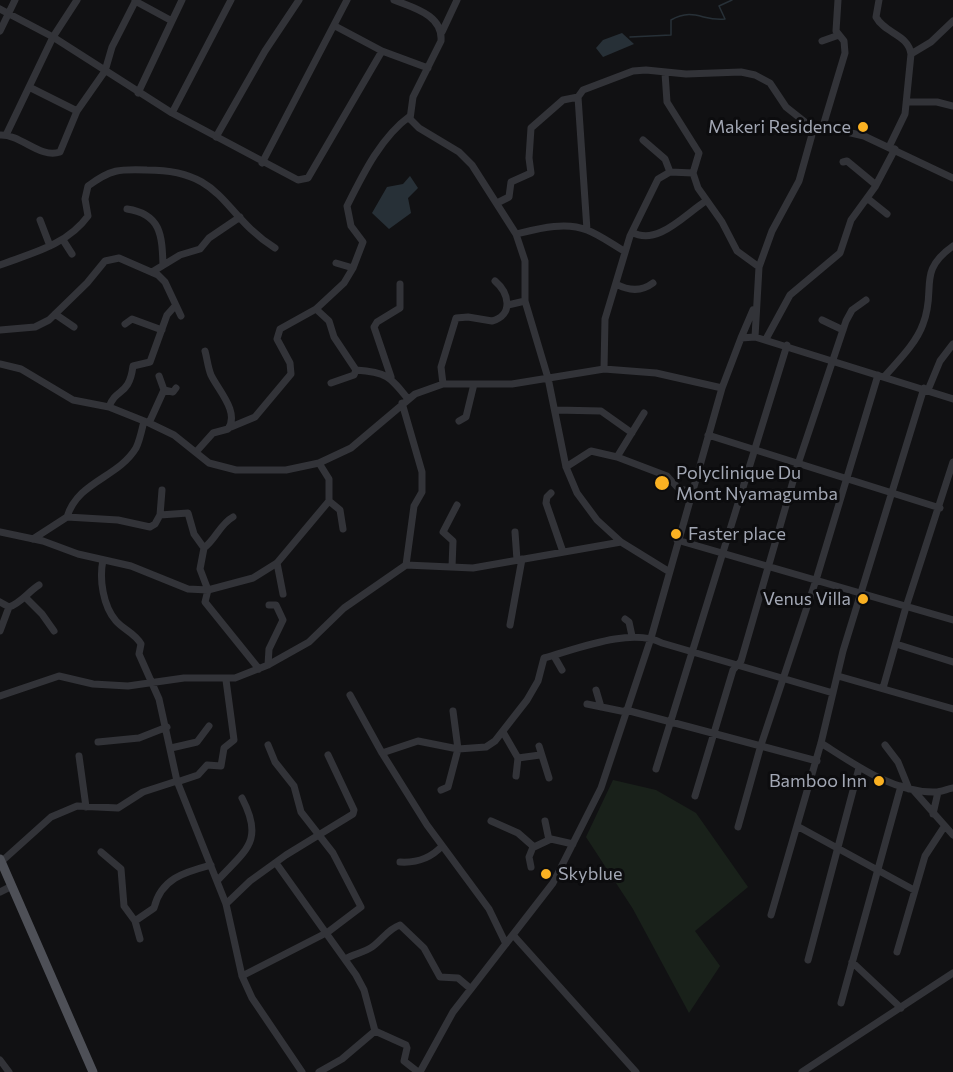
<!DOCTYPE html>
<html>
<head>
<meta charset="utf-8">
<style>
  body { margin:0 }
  canvas { display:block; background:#111113 }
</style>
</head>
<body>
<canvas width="953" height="1072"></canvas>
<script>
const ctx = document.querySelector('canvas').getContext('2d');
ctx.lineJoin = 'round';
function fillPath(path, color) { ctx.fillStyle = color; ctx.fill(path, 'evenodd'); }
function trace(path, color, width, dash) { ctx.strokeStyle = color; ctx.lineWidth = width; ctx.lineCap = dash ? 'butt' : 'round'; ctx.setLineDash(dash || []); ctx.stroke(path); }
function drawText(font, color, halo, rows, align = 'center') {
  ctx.font = font + ' Commissioner,sans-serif'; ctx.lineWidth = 6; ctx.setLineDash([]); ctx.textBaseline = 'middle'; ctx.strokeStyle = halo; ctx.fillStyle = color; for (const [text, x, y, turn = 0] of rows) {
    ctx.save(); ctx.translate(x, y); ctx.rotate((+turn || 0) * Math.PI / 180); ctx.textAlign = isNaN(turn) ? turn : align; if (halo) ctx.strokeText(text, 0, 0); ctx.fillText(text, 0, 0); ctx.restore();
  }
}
fillPath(new Path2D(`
  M613 780 656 790 696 813 748 887 695 931 720 966 689 1013 633 909 586 837Z`), '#19211a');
fillPath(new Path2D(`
  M622 33 634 44 603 57 596 48 603 40Z
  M410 176 418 188 408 198 411 213 389 229 372 213 387 187 403 184Z`), '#273037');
trace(new Path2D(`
  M630 37 671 35V20C694 7 704 22 725 19L719 6 732 0`), '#273037', 1.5);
trace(new Path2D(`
  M394 0C414 8 443 15 441 41L413 97 410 119 419 128 459 152 472 165 516 234 525 261V301L548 378 566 467 577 493 597 520 621 542
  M879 0 876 17C885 34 908 34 911 54
  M135 1 172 21 138 93
  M0 9 53 37 172 113 298 180 308 178 382 51
  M172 21 182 0
  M335 26 382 51 428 68
  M0 31 15 0
  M442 32 457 0
  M822 41 839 35
  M665 73 667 102 699 153 693 173 698 188 722 222 737 251 759 267
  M29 87 77 111
  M908 102H937L953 106
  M172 113 231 0
  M823 126 845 53 844 41 836 31 838 0
  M0 135C21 134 40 159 60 152L77 111 105 71 112 47 136 0
  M6 135 53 37 77 0
  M216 137 265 51 299 0
  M643 140 665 159 670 172
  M889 147 905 114 911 54 931 42 953 21
  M843 162 847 161 876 185
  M262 163 347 0
  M867 198 887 214
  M497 203 509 197 511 182 531 173 529 158 531 128 563 100 578 97
  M127 209C161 214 162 235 163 265
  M40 220 50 246
  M587 230 578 97 583 90 633 71 646 70 686 74 741 72 755 75 770 83 786 107 815 130
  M632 232C657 247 685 214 706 201
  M516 234C537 229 565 221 587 230 600 235 612 244 624 251
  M63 240 72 254
  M336 263 353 268
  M0 265C32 253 67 245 88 216L85 199 88 186C111 169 119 169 147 170 225 170 221 214 275 248
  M152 272 180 255 200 249 209 238 240 217
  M616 284C629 291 641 292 653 283
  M508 305 525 301
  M316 309 329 321 334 337 356 370C386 372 390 376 408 399
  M55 314 74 327
  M822 320 843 330
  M125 324 132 319 162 330
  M0 330 35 327 49 320 87 283 105 261 119 258 158 275 165 282 181 316
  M755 337 953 399
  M741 338 753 310
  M766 339 790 295 840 253 851 220 875 187 895 149
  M0 364 21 369 73 400 109 407 149 423 174 435 209 463 236 470H286L319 463 351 448 415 394 443 384H512L604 369 656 373 722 388
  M604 369 605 319 630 236 658 179 670 172 693 173
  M391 377 374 327 377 322 400 308V284
  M884 377C897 362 916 344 923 324 937 289 916 272 953 246
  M331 383 354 375 356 370
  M443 384 441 367 456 318 468 317 492 321C514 315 509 293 495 281
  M164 390 173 392 176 388
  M928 390 940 361 953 344
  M402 403 422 472V492L414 506 406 565
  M109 407C116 387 129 397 133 366L150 362 167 315 175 306
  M556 410 601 411 632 433
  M459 421 466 417 474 384
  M149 423 164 390 159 376
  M231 427 255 417 291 374 290 363 277 339 280 329 316 309 344 283 353 268 363 242 351 226 347 206C363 174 381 137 410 116
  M708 435 940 508
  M196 452 213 433 228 429C240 412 218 390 211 375 208 368 207 358 205 351
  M617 457 667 476 678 488 691 492
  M566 467 591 451 617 457 644 413
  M551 493 547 497 546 503 563 552
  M329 501 340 510 343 529
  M160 515 162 490
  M67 517C78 481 118 478 136 448 140 440 142 429 144 421
  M0 532 43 541 78 554 131 566 188 589 208 590 253 578 277 563 329 501V479L319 463
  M515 532 517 560
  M33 539 67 517 118 520 150 527 155 524 160 515 188 513 194 534 204 548 200 569 208 590 205 602 259 669
  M677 540 953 620
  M204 548C216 539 220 524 233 517
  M103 560C99 579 103 606 116 621 124 630 135 633 141 644L139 654 159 699 177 781 226 904 242 976 252 998 302 1072
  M277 563 283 594
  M452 567 453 541 443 532 457 505
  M25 597 42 614 54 631
  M0 602 9 607 0 631
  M9 607C21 603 28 592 39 585
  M625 619 629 622 632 636
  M510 625 522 559
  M896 644 953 662
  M554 656 562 670
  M268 665 269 649 283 620 276 605H269
  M838 676 953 709
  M883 688 906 607 953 462
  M596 690 601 707
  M350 695 382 753 427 825 489 909 506 944
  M0 696 59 676 93 684 128 686 184 678H235L268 665 309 642 344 608 406 565 473 568 621 542 668 571
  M587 704 626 712
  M626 710 817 761
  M503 732 518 758
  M98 742 139 738 167 727
  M821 743C854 764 894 793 935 792 941 792 947 789 953 788
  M885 745 898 762 909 789
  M539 746 549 778
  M171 748 197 742 209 726
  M382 753 418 741 458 749 486 747 495 741 527 700 538 681 544 658C577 649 631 627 662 643L833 693
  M79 756 86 807
  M656 769 787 345
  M516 776 518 758 540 755
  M177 782 198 775 207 765 221 766 224 748 234 740 226 680
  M441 790 448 787 458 749 453 711
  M914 791 953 835
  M695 796 733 670 741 661 798 464 846 321 852 310 866 300
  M933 814 938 792
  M491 821 518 833 534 847 551 839 573 844
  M545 821 549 840
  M797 826 914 890
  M738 827 761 745 816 580 878 375
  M101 852 121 869 124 906 135 921 140 939
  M1 862 51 817 77 806 118 808 143 792 177 781
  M400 862C416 863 431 858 442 846
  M276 863 356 975 364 990 375 1031
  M531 867 529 857 533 847
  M217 881C245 850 265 842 242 798
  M0 892 12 886
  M226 904 250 881 286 855 353 814 354 810 328 755
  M771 915 821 743 843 651 924 388
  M135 921 154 908C161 878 185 872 211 865
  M514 936 636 1072
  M897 952 925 856 944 827
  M345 959C354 954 365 952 372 947 382 940 388 929 400 925L424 948 440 977 458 978 471 989
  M808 960 859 768
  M852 962 901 1008
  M242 976 328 932 361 907 333 853 301 812 294 786 275 762 268 745
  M841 1003 901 786
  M0 1060 9 1072
  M319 1072 342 1059 375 1031 406 1045 407 1048 404 1061 418 1072
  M420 1072 453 1012 553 883 601 788 651 638 722 388 741 338 755 337 759 267 772 231 799 181 813 131 821 126 864 136 953 178
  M802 1072 953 973`), '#323338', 7);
trace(new Path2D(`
  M0 859 93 1072`), '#4e5057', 9);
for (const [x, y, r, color] of [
  [863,127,6,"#fab122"],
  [662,483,8,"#fab122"],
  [676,534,6,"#fab122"],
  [863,599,6,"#fab122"],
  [879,781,6,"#fab122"],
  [546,874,6,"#fab122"]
]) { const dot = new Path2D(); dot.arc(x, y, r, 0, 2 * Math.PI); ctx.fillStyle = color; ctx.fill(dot); trace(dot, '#0c0c0e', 2); }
drawText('18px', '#a2a7b4', '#0c0c0e', [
  ["Makeri Residence",851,127],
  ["Polyclinique Du",676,473,"left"],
  ["Mont Nyamagumba",676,494,"left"],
  ["Faster place",688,534,"left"],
  ["Venus Villa",851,599],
  ["Bamboo Inn",867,781],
  ["Skyblue",558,874,"left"]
], 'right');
</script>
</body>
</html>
